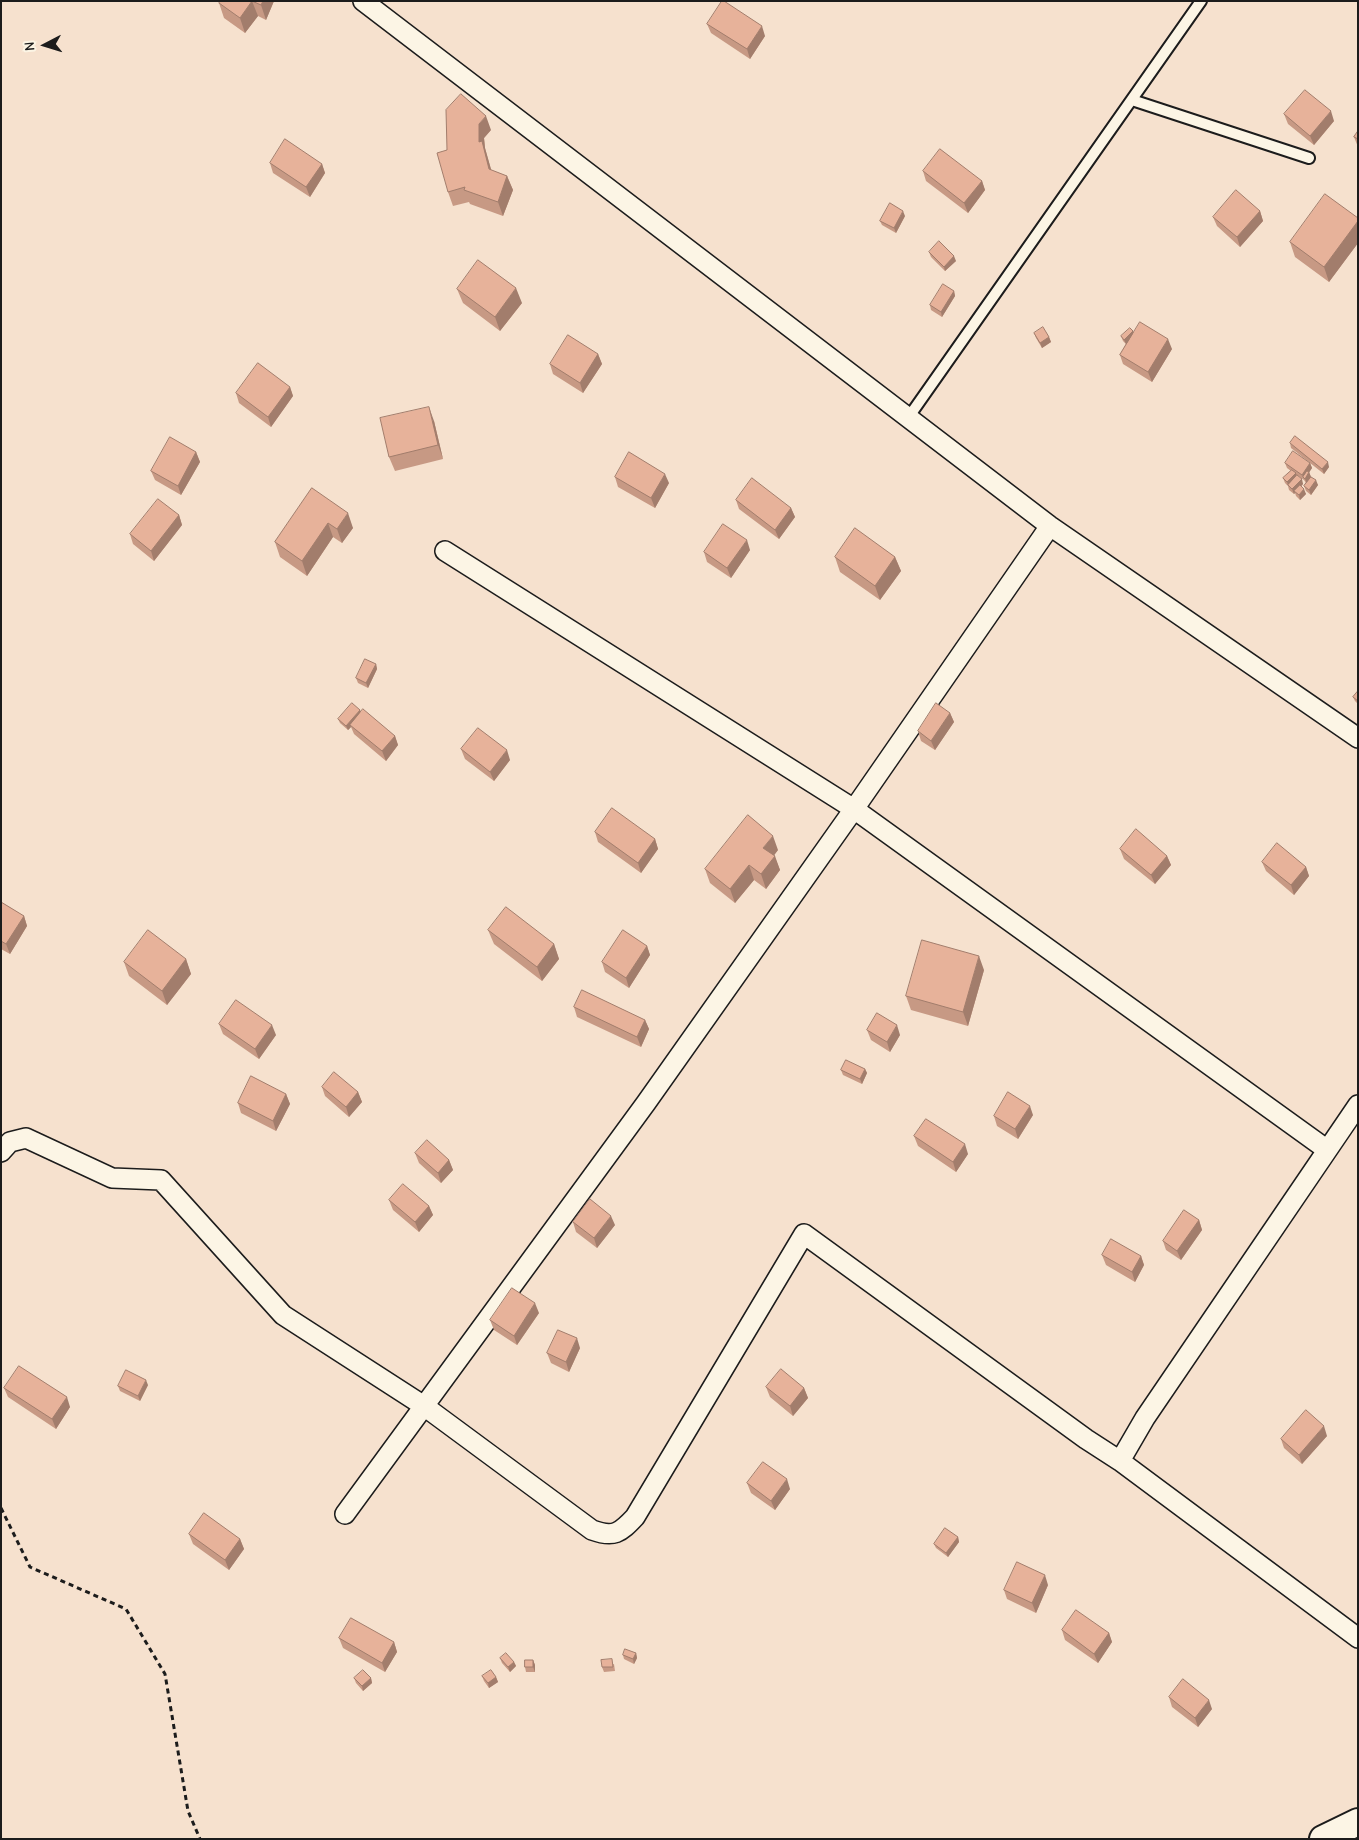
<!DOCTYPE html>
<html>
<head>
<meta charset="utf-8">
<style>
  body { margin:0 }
  #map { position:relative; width:1359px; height:1840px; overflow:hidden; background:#f6e1ce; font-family:"Comic Neue",sans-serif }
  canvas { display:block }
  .frame { position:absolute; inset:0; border:2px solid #1c1c1c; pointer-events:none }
  .north { position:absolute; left:20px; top:20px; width:50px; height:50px; -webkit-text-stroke:4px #fcf5e5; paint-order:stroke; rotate:265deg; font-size:14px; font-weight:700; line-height:20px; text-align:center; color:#1c1c1c }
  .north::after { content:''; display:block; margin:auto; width:18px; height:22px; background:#1c1c1c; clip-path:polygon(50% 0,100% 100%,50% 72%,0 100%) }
</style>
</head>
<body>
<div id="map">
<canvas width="1359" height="1840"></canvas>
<div class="frame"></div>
<div class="north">N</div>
</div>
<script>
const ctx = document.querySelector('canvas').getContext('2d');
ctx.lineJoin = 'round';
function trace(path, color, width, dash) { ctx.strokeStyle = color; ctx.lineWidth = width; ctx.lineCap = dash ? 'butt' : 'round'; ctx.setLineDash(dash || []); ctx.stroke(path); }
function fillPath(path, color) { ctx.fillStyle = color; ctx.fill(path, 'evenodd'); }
const lane = new Path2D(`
  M1132 100 1309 158
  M908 418 1201 1`);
const street = new Path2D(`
  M363 1 1050 526 1358 738
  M445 551 854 809 1326 1149
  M1358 1105 1145 1418 1120 1461 1358 1638
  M1 1152 10 1142 26 1138 112 1178 161 1180 283 1315 424 1406 592 1530C614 1538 620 1533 635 1517L804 1234 1086 1439 1120 1461
  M345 1514 646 1103 854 809 1050 526`);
const secondary = new Path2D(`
  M1323 1839 1358 1822`);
trace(lane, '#1c1c1c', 14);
trace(street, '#1c1c1c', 22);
trace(secondary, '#1c1c1c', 30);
trace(new Path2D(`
  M1 1508 30 1567 126 1609 165 1674 188 1811 200 1839`), '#1c1c1c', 3, [5, 4]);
trace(lane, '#fcf5e5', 10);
trace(street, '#fcf5e5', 19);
trace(secondary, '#fcf5e5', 26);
fillPath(new Path2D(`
  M221 1H274L266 20 258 16 245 33 224 18 219 3Z
  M707 24 765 36 750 59 711 33Z
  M1284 114 1334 121 1314 145 1288 124Z
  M491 130 484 138 485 148 491 170 507 176 513 190 503 216 470 204 469 202 453 206 448 192 447 150Z
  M1358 131V147L1354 137Z
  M270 163 322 164 325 173 310 197 273 173Z
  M923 171 982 181 985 190 968 213 926 181Z
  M1260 211 1263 221 1240 247 1217 226 1213 217Z
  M905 216 896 233 882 225 880 221Z
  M1358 218V243L1329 282 1295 257 1290 242Z
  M929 252 956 261 945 271 931 257Z
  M457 289 522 303 500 331 463 303Z
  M954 291 955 296 942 317 931 310 930 305Z
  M1133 332 1172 349 1152 382 1123 364 1120 355 1126 344 1123 341 1121 336Z
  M1034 333 1049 337 1051 342 1042 348 1036 338Z
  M598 354 602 364 583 393 553 374 550 364Z
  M290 387 293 396 271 427 239 403 236 393Z
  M434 421 443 459 395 471 389 457Z
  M1290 443 1329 467 1324 474 1291 448Z
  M196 452 200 462 181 495 155 480 151 471Z
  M1285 463H1310L1312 468 1309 472 1311 477 1318 485 1311 495 1306 491 1304 486 1306 483 1304 480 1297 475 1303 484 1301 487 1306 494 1300 500 1296 496 1295 493 1294 494 1289 490 1288 486 1285 483 1283 478 1291 471 1287 468Z
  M615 477 669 483 655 508 618 487Z
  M312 488 353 528 342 543 333 537 307 576 280 557 275 542Z
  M736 500 791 508 795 517 779 539 739 509Z
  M179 515 182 525 154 561 133 544 130 534Z
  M750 550 731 578 707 562 704 552Z
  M835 557H895L901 571 880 600 840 572Z
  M376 664 377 669 368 688 358 683 356 678Z
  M1358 691V704L1355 701 1353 697Z
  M361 712 395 736 398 745 386 761 354 734 351 727 348 730 340 723 338 719Z
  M950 713 954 722 935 750 921 741 918 731Z
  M461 749 510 760 494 781 465 759Z
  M595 832 655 839 658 849 641 873 598 842Z
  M1120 849 1167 856 1171 865 1155 884 1124 859Z
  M778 850 774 855 780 870 766 889 754 880 735 903 710 883 705 869Z
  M1262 862 1306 867 1309 876 1294 895 1266 871Z
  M1 902 24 916 27 926 10 954 1 949Z
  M488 930 554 944 559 959 542 981 494 944Z
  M647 946 650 955 629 988 605 972 602 962Z
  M186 959 191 974 167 1005 129 976 124 962Z
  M984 970 968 1026 911 1010 906 996Z
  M574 1007 645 1020 649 1029 641 1047 577 1017Z
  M219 1024 276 1035 259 1059 223 1034Z
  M867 1030 900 1035 890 1052 871 1040Z
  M865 1069 867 1073 862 1084 843 1075 841 1070Z
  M322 1087 358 1092 362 1102 349 1117 325 1096Z
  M286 1094 290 1104 276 1131 241 1113 238 1103Z
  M1033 1115 1018 1139 997 1126 994 1116Z
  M914 1136 968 1154 956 1172 918 1146Z
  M415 1153 449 1160 453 1170 441 1183 419 1163Z
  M389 1200 429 1206 433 1215 419 1232 393 1210Z
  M1199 1220 1202 1230 1181 1260 1166 1250 1163 1241Z
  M573 1222 615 1225 597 1248 576 1232Z
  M1102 1255 1141 1256 1144 1265 1135 1282 1106 1265Z
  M539 1313 517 1345 494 1330 490 1320Z
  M580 1348 569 1372 551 1363 547 1353Z
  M148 1385 140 1401 120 1391 118 1386Z
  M766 1387 804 1388 808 1398 793 1416 770 1397Z
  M4 1388 70 1407 56 1429 8 1397Z
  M1327 1436 1302 1464 1284 1448 1281 1439Z
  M747 1483 790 1489 775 1510 751 1493Z
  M189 1534 240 1539 244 1549 229 1570 193 1544Z
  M958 1537 959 1542 948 1557 936 1548 934 1544Z
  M1048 1585 1036 1613 1007 1599 1004 1590Z
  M1062 1630 1109 1633 1112 1642 1098 1663 1065 1640Z
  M339 1638 394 1642 397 1652 385 1672 343 1648Z
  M636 1653 637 1658 634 1664 624 1659 623 1655Z
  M500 1658 514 1662 516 1666 510 1672 502 1663Z
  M533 1660 535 1665V1672H526L525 1667Z
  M614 1664 615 1671 604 1672 602 1667Z
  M482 1676 496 1677 498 1682 489 1688 484 1681Z
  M354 1678H371L372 1683 363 1691 356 1683Z
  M1169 1697 1212 1709 1198 1727 1172 1707Z`), '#c79984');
fillPath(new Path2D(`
  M252 1 258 16 245 33 240 18Z
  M263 1H274L266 20 261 5Z
  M762 26 765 36 750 59 747 49Z
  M1331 111 1334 121 1314 145 1310 136Z
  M486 116 491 130 484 138 485 148 495 183 479 142V124Z
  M322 164 325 173 310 197 306 187Z
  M507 176 513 190 503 216 498 202Z
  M982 181 985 190 968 213 964 203Z
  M903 211 905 216 896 233 894 228Z
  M1260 211 1263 221 1240 247 1237 237Z
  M1358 221V243L1329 282 1324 267Z
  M954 256 956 261 945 271 944 267Z
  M516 288 522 303 500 331 495 317Z
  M954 291 955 296 942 317 941 312Z
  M1133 331 1135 336 1126 344 1124 340Z
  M1049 337 1051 342 1042 348 1040 343Z
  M1168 339 1172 349 1152 382 1148 372Z
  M598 354 602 364 583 393 580 383Z
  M290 387 293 396 271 427 268 417Z
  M429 407 434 421 443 459 438 445Z
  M196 452 200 462 181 495 178 486Z
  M1328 462 1329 467 1324 474 1322 469Z
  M1310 463 1312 468 1305 479 1302 475Z
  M1309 472 1311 477 1307 484 1305 479Z
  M1296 473 1297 478 1288 485 1287 482Z
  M665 474 669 483 655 508 651 498Z
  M1302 479 1303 484 1295 492 1294 491 1295 493 1294 494 1292 489Z
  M1316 480 1318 485 1311 495 1309 490Z
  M1304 489 1306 494 1300 500 1299 495Z
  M791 508 795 517 779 539 775 530Z
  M348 513 353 528 342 543 337 529Z
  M179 515 182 525 154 561 151 551Z
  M328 523 333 537 307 576 302 561Z
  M747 540 750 550 731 578 727 568Z
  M895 557 901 571 880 600 875 586Z
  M376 664 377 669 368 688 366 683Z
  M360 710 362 715 350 725 351 727 348 730 346 726Z
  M950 713 954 722 935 750 931 741Z
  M395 736 398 745 386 761 382 751Z
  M507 750 510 760 494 781 490 772Z
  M773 836 778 850 769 862 763 848Z
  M655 839 658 849 641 873 638 863Z
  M775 856 780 870 766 889 761 874Z
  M1167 856 1171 865 1155 884 1151 875Z
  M749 865 754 880 735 903 730 889Z
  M1306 867 1309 876 1294 895 1291 885Z
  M24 916 27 926 10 954 6 944Z
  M554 944 559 959 542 981 537 967Z
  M647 946 650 955 629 988 626 978Z
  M979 956 984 970 968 1026 963 1012Z
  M186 959 191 974 167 1005 162 991Z
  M645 1020 649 1029 641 1047 637 1037Z
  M272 1025 276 1035 259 1059 255 1049Z
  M897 1025 900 1035 890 1052 887 1042Z
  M865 1069 867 1073 862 1084 860 1079Z
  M358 1092 362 1102 349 1117 346 1107Z
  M286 1094 290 1104 276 1131 273 1121Z
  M1030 1106 1033 1115 1018 1139 1015 1129Z
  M965 1144 968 1154 956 1172 953 1162Z
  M449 1160 453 1170 441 1183 438 1173Z
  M429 1206 433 1215 419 1232 415 1222Z
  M611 1216 615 1225 597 1248 594 1238Z
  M1199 1220 1202 1230 1181 1260 1177 1251Z
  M1141 1256 1144 1265 1135 1282 1132 1272Z
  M535 1303 539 1313 517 1345 514 1336Z
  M577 1338 580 1348 569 1372 566 1362Z
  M146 1380 148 1385 140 1401 138 1396Z
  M804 1388 808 1398 793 1416 790 1406Z
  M67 1397 70 1407 56 1429 52 1419Z
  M1324 1426 1327 1436 1302 1464 1299 1455Z
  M787 1479 790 1489 775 1510 771 1501Z
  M958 1537 959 1542 948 1557 946 1553Z
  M240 1539 244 1549 229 1570 225 1560Z
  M1045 1575 1048 1585 1036 1613 1032 1603Z
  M1109 1633 1112 1642 1098 1663 1094 1654Z
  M394 1642 397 1652 385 1672 382 1663Z
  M636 1653 637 1658 634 1664 633 1659Z
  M533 1660 535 1665V1672L533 1667Z
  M514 1662 516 1666 510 1672 508 1667Z
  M496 1677 498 1682 489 1688 488 1683Z
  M371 1678 372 1683 363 1691 362 1686Z
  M1209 1700 1212 1709 1198 1727 1195 1718Z`), '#a27d6c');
const building = new Path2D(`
  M221 1H263L261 5 252 1 240 18 219 3Z
  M722 1H724L762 26 747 49 707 24Z
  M1305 90 1331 111 1310 136 1284 114Z
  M461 94 486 116 479 124V142L482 141 489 169 507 176 498 202 464 190 465 187 448 192 437 153 447 150 446 110Z
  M1358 131V139L1354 137Z
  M285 139 322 164 306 187 270 163Z
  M940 149 982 181 964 203 923 171Z
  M1236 190 1260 211 1237 237 1213 217Z
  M1325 194 1358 218V221L1324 267 1290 242Z
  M890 203 903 211 894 228 880 221Z
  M939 241 954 256 944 267 929 252Z
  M478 260 516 288 495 317 457 289Z
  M943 284 954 291 941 312 930 305Z
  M1140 322 1168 339 1148 372 1120 355Z
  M1043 327 1049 337 1040 343 1034 333Z
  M1130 328 1133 331 1124 340 1121 336Z
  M568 335 598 354 580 383 550 364Z
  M258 363 290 387 268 417 236 393Z
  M429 407 438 445 389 457 380 418Z
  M1295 436 1328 462 1322 469 1290 443Z
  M170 437 196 452 178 486 151 471Z
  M1293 451 1310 463 1302 475 1285 463Z
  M629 452 665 474 651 498 615 477Z
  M1292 470 1296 473 1287 482 1283 478Z
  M1307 471 1309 472 1305 479 1303 477Z
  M1297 475 1302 479 1292 489 1288 485Z
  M1311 477 1316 480 1309 490 1304 486Z
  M752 478 791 508 775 530 736 500Z
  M1300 485 1304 489 1299 495 1294 491Z
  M312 488 348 513 337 529 328 523 302 561 275 542Z
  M158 499 179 515 151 551 130 534Z
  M723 524 747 540 727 568 704 552Z
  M855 528 895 557 875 586 835 557Z
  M365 659 376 664 366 683 356 678Z
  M1358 691V701L1353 697Z
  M352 703 360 710 346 726 338 719Z
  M936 703 950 713 931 741 918 731Z
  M363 709 395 736 382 751 350 725Z
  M478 728 507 750 490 772 461 749Z
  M612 808 655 839 638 863 595 832Z
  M748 815 773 836 763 848 775 856 761 874 749 865 730 889 705 869Z
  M1136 829 1167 856 1151 875 1120 849Z
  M1277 843 1306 867 1291 885 1262 862Z
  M1 902 24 916 6 944 1 941Z
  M506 907 554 944 537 967 488 930Z
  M148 930 186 959 162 991 124 962Z
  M623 930 647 946 626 978 602 962Z
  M922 940 979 956 963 1012 906 996Z
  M582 990 645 1020 637 1037 574 1007Z
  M236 1000 272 1025 255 1049 219 1024Z
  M877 1013 897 1025 887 1042 867 1030Z
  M846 1060 865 1069 860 1079 841 1070Z
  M334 1072 358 1092 346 1107 322 1087Z
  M251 1076 286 1094 273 1121 238 1103Z
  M1008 1092 1030 1106 1015 1129 994 1116Z
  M926 1119 965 1144 953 1162 914 1136Z
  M427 1140 449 1160 438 1173 415 1153Z
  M403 1184 429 1206 415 1222 389 1200Z
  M590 1199 611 1216 594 1238 573 1222Z
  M1184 1210 1199 1220 1177 1251 1163 1241Z
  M1111 1239 1141 1256 1132 1272 1102 1255Z
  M512 1288 535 1303 514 1336 490 1320Z
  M558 1330 577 1338 566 1362 547 1353Z
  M19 1366 67 1397 52 1419 4 1388Z
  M781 1369 804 1388 790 1406 766 1387Z
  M126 1370 146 1380 138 1396 118 1386Z
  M1306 1410 1324 1426 1299 1455 1281 1439Z
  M763 1462 787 1479 771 1501 747 1483Z
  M204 1513 240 1539 225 1560 189 1534Z
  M945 1528 958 1537 946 1553 934 1544Z
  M1017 1562 1045 1575 1032 1603 1004 1590Z
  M1076 1610 1109 1633 1094 1654 1062 1630Z
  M351 1618 394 1642 382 1663 339 1638Z
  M625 1649 636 1653 633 1659 623 1655Z
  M506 1653 514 1662 508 1667 500 1658Z
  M612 1659 613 1667H602L601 1660Z
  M525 1660H533V1667H525Z
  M363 1670 371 1678 362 1686 354 1678Z
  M491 1670 496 1677 488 1683 482 1676Z
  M1183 1679 1209 1700 1195 1718 1169 1697Z`);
fillPath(building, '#e7b29a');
trace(building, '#a27d6c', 1);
</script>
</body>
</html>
